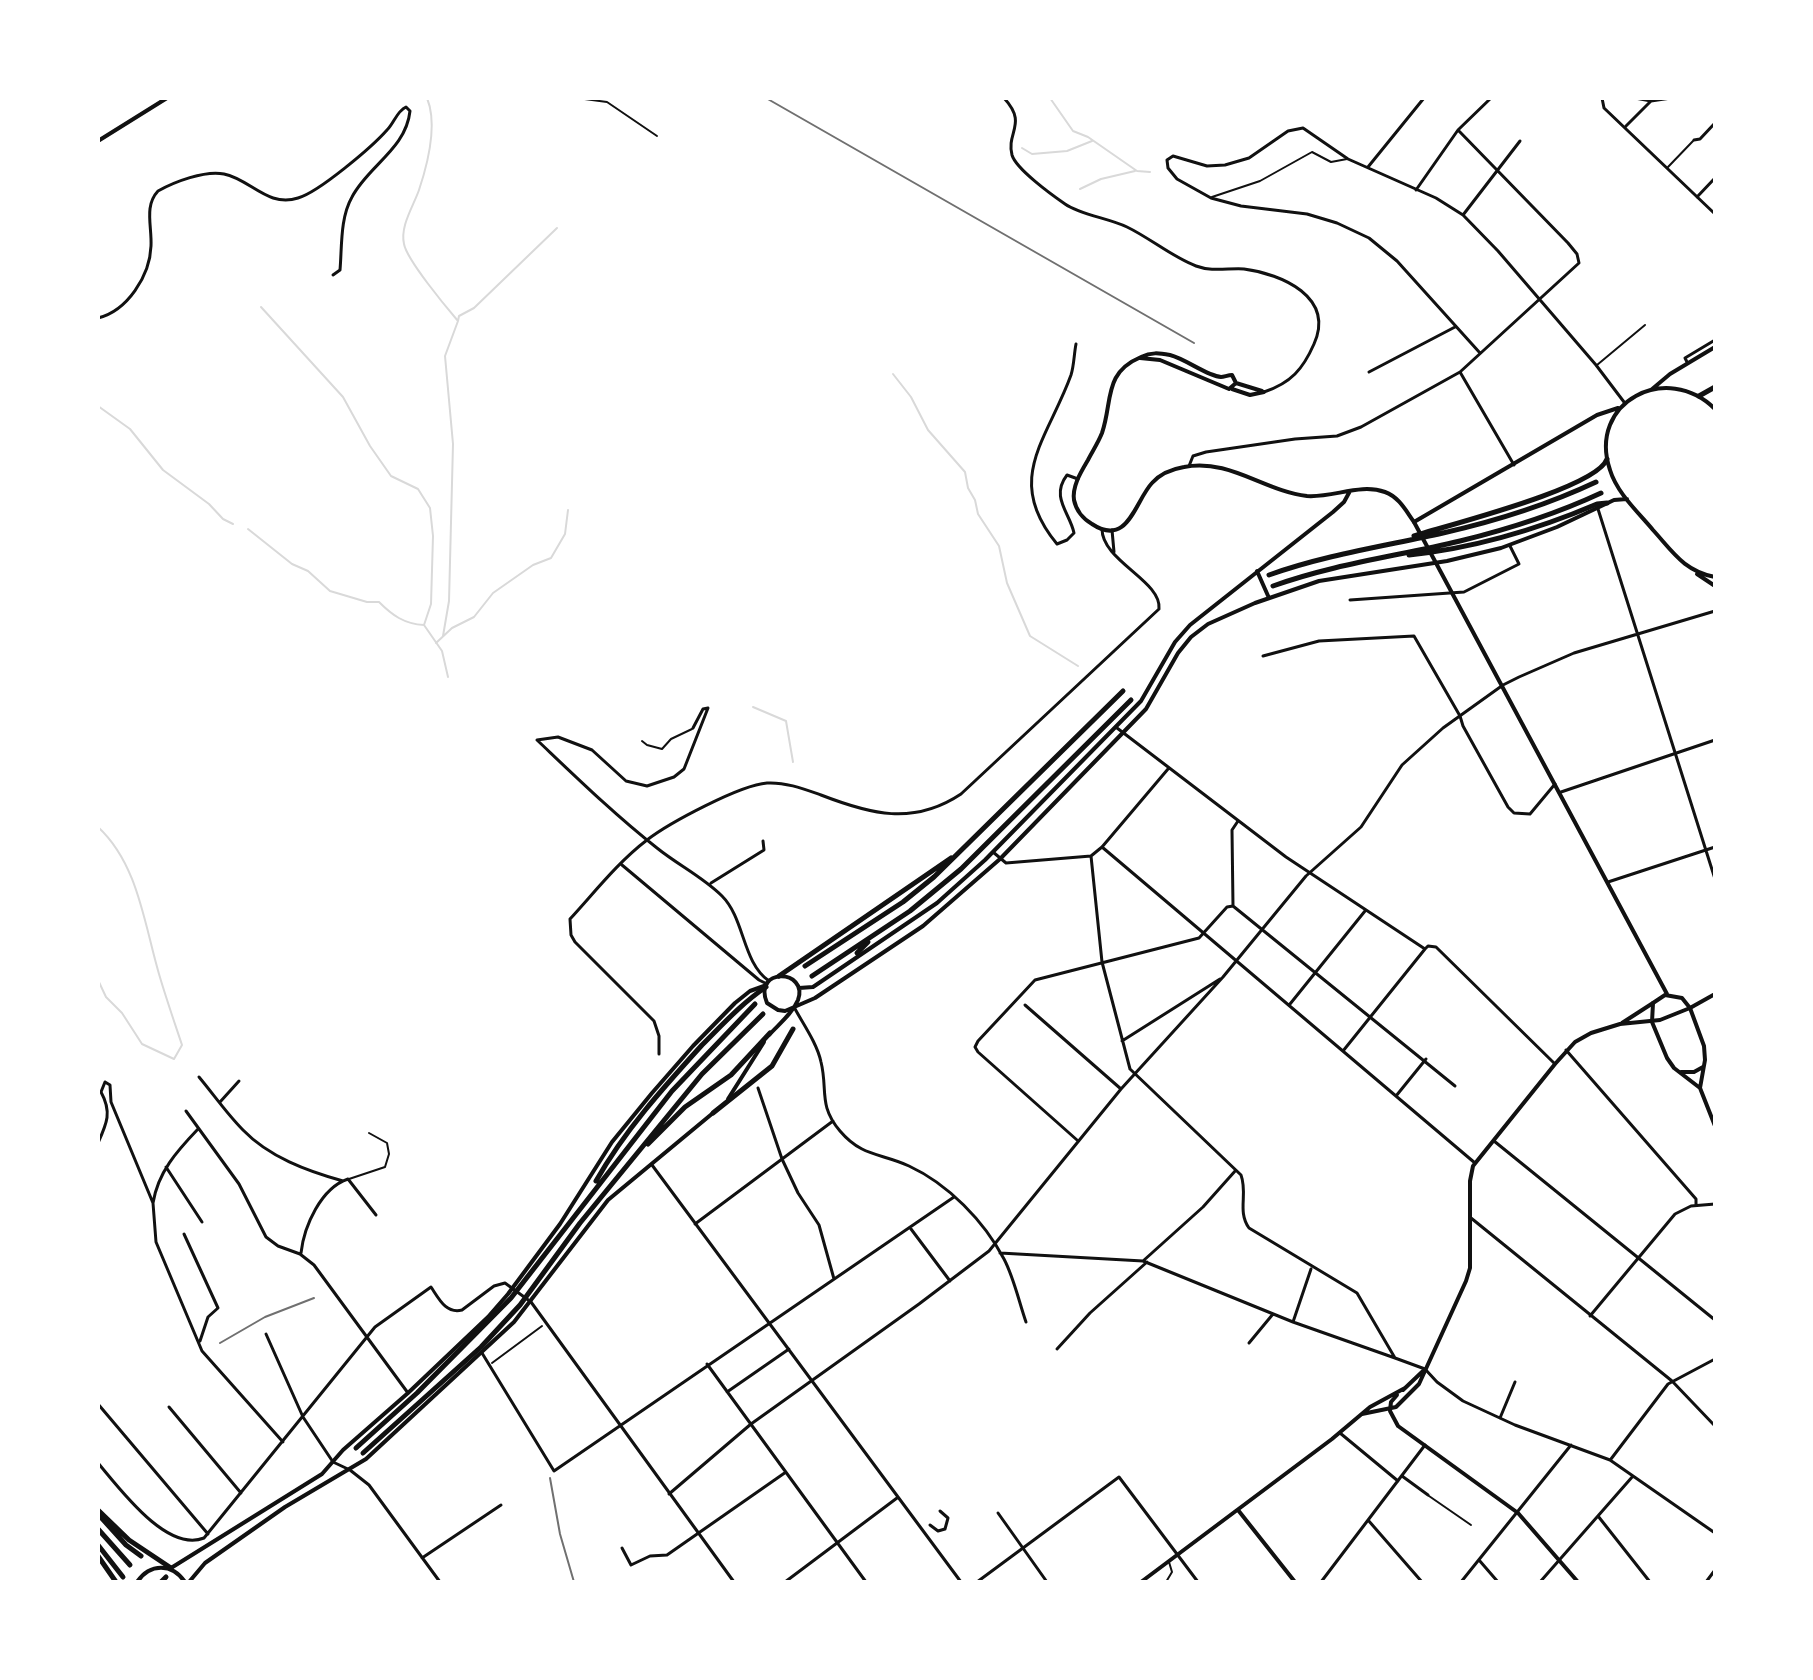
<!DOCTYPE html>
<html>
<head>
<meta charset="utf-8">
<style>
  body { margin:0 }
  #map { position:relative; width:1813px; height:1680px; overflow:hidden; background:#fff; font-family:"Fira Sans",sans-serif }
  canvas { display:block }
  .frame { position:absolute; inset:0; border:100px solid #fff; pointer-events:none }
</style>
</head>
<body>
<div id="map">
<canvas width="1813" height="1680"></canvas>
<div class="frame"></div>
</div>
<script>
const ctx = document.querySelector('canvas').getContext('2d');
ctx.lineJoin = 'round';
function trace(path, color, width, dash) { ctx.strokeStyle = color; ctx.lineWidth = width; ctx.lineCap = dash ? 'butt' : 'round'; ctx.setLineDash(dash || []); ctx.stroke(path); }
trace(new Path2D(`
  M427 98C438 125 428 163 419 190 413 207 400 226 404 244 407 260 446 307 458 321L445 356 453 444 449 601 443 636
  M1050 98 1073 131 1088 137 1137 171 1150 172
  M1022 148 1032 154 1067 151 1092 141
  M1080 189 1101 179 1135 171
  M261 307 343 397 370 446 391 476 418 489 430 508 433 536 431 604 424 625
  M458 321 459 316 474 308 557 228
  M893 374 911 397 928 430 965 472 968 488 975 500 978 514 999 546 1007 583 1030 636 1078 666
  M98 406 130 429 163 470 209 504 223 519 233 524
  M248 529 292 564 308 571 330 591 367 602H379C392 615 404 624 424 625L442 651 448 677
  M436 643 452 628 474 617 493 593 533 565 551 558 565 534 568 510
  M753 707 786 721 793 762
  M98 827C138 864 144 923 159 974 166 998 174 1021 182 1045L174 1059 142 1044 122 1013 106 997 98 980`), '#d9d9d9', 2);
trace(new Path2D(`
  M577 98 607 102 657 136
  M1668 167 1693 141
  M1212 197 1260 181 1312 152 1331 162 1347 159
  M1597 365 1645 325
  M642 741 647 745 662 749 671 739 692 729
  M349 1179 385 1167 389 1154 387 1143 369 1133`), '#111', 2);
trace(new Path2D(`
  M492 1363 542 1326
  M1429 1496 1471 1525
  M1166 1582 1172 1572 1169 1562`), '#111', 2);
trace(new Path2D(`
  M1004 98C1028 124 1006 132 1012 155 1016 169 1052 195 1065 204 1081 215 1108 218 1127 227 1150 238 1172 257 1196 266 1212 272 1228 268 1244 269 1282 274 1335 297 1314 344 1303 369 1291 383 1264 392
  M1602 98 1604 108 1715 214
  M1635 98 1651 101 1671 98
  M1626 126 1651 101
  M1694 140 1700 139 1715 123
  M1368 167 1424 98
  M1416 190 1458 130 1491 98
  M1697 197 1715 178
  M1463 215 1520 141
  M98 318C127 311 150 276 151 246 152 226 144 206 158 191 174 182 205 170 224 174 250 179 268 208 298 198 319 192 372 147 387 130 394 123 397 111 406 107L410 111C406 149 368 166 352 197 340 218 342 247 340 270L333 275
  M1076 344C1074 354 1074 366 1071 375 1048 439 1003 479 1057 544L1067 540 1074 533C1070 513 1050 497 1067 475L1078 479
  M1480 353 1397 261 1369 238 1337 223 1307 214 1241 206 1211 198 1177 179 1168 168 1167 160 1173 156 1207 166 1225 165 1249 158 1288 131 1303 128 1348 159 1436 198 1463 215 1498 251 1596 365 1624 402
  M1687 362 1685 358 1715 340
  M1369 372 1455 327
  M1460 372 1514 465
  M1189 466 1193 456 1206 452 1295 439 1337 436 1361 427 1460 372 1579 263 1577 254 1568 243 1458 130
  M1598 509 1715 879
  M1112 530 1114 552
  M1350 600 1464 592 1519 564 1510 546
  M1263 656 1319 641 1414 636 1460 716 1463 726 1508 807 1514 813 1530 814 1555 784
  M693 728 703 709 708 708 684 769 674 777 647 786 626 781 592 750 558 737 537 740C576 777 615 815 657 848 678 865 703 877 722 896 745 919 742 962 769 981
  M1117 728 1286 857 1425 949 1428 946 1436 947 1555 1064
  M1561 792 1715 740
  M1102 847 1475 1163
  M993 852 1006 863 1091 856
  M1091 856 1102 962 1130 1069 1241 1175C1248 1194 1237 1211 1249 1228L1357 1293 1395 1358
  M1091 856 1102 847 1168 769
  M622 865 759 980 767 984
  M1608 882 1715 847
  M711 883 764 850 763 841
  M1233 906 1232 830 1238 821
  M1290 1004 1365 911
  M1025 1005 1121 1089
  M794 1007C803 1024 817 1043 821 1062 828 1090 818 1105 840 1131 862 1157 881 1153 909 1166 948 1184 984 1221 1004 1259 1014 1278 1019 1302 1026 1322
  M1122 1041 1220 979
  M1566 1050 1696 1199V1205
  M1343 1051 1425 949
  M659 1054V1036L654 1021 575 942 571 935 570 919C594 893 618 862 647 840 669 823 740 785 767 783 786 782 804 789 821 795 870 814 913 826 961 794L1159 609C1162 581 1102 561 1102 529
  M199 1077C214 1095 227 1114 243 1130 269 1157 307 1171 343 1181
  M105 1082 110 1085 111 1102 153 1203 156 1242 202 1351 283 1442
  M758 1088 782 1159 798 1193 819 1225 834 1279
  M1396 1096 1426 1059
  M220 1102 239 1081
  M186 1111 239 1184 266 1237 278 1246 300 1254 314 1265 408 1393
  M1077 1140 978 1052 975 1047 978 1041 1035 980 1199 938 1227 907 1233 906 1455 1086
  M1494 1141 1715 1320
  M98 1143C107 1123 112 1112 101 1092L105 1082
  M652 1165 961 1582
  M166 1167 202 1222
  M153 1203C158 1172 177 1151 198 1129
  M1471 1218 1672 1381 1715 1426
  M695 1224 833 1121
  M911 1229 950 1281
  M184 1234 218 1308 208 1317 200 1341
  M301 1253C304 1226 321 1188 348 1179L376 1215
  M1000 1253 1143 1261 1293 1322 1395 1358 1425 1369 1437 1382 1463 1401 1515 1425 1610 1460 1715 1533
  M1143 1261 1203 1207 1236 1170
  M1590 1316 1675 1214 1691 1206 1715 1204
  M1293 1322 1311 1269
  M266 1334 303 1417 333 1462 350 1470 369 1485 440 1582
  M1249 1343 1273 1314
  M1057 1349 1090 1313 1147 1262
  M482 1353 554 1471 954 1197
  M707 1364 866 1582
  M727 1392 789 1349
  M98 1404 208 1534
  M169 1407 241 1493
  M1500 1418 1515 1382
  M1340 1433 1398 1481
  M1611 1459 1668 1384 1715 1359
  M98 1463C120 1489 167 1553 204 1538L375 1327 431 1287C439 1299 446 1314 462 1310L494 1286 505 1283 531 1302 734 1582
  M1402 1476 1428 1495
  M669 1494 751 1424 919 1304 989 1251 1121 1089 1223 977 1306 876 1361 827 1402 765 1443 728 1503 685 1519 677 1574 653 1715 611
  M998 1513 1047 1582
  M1598 1516 1650 1582
  M1368 1520 1422 1582
  M930 1525 938 1531 945 1529 948 1518 940 1511
  M622 1548 631 1565 650 1556 667 1555 786 1472
  M422 1558 501 1505
  M1479 1560 1498 1582
  M785 1582 897 1498
  M977 1582 1119 1477 1198 1582
  M1321 1582 1425 1445
  M1461 1582 1571 1445
  M1540 1582 1633 1476
  M1706 1582 1715 1570`), '#111', 3);
trace(new Path2D(`
  M98 141 167 98
  M1140 358 1160 360 1229 389 1236 383 1232 375C1228 375 1224 377 1221 377 1207 376 1186 359 1170 355 1159 353 1151 352 1141 357 1103 373 1113 401 1102 433 1098 443 1092 452 1088 460 1081 472 1072 486 1074 500 1076 510 1083 519 1092 524 1128 548 1135 501 1152 483 1160 474 1172 469 1184 467 1229 458 1264 491 1307 496 1333 498 1360 483 1385 492 1399 497 1406 511 1414 522L1597 415 1618 408
  M1236 383 1262 391
  M1232 389 1250 395 1264 392
  M1651 390 1670 374 1715 347
  M1715 409C1667 361 1587 402 1610 470 1617 493 1638 512 1653 530 1673 552 1684 571 1715 577
  M1257 571 1269 598
  M1697 574 1715 586
  M799 988 813 987 937 903 985 860 1141 701 1175 642 1190 625 1333 512 1344 502 1350 491
  M1622 1023 1653 1003
  M769 1035C779 1024 792 1014 798 1000 809 969 752 967 767 1003L778 1010 785 1011 815 998 923 926 1000 859 1146 709 1178 653 1191 637 1208 624 1255 603 1319 581 1447 561 1501 548 1557 527 1614 500 1627 499
  M728 1099 764 1042
  M1403 1390 1423 1371
  M1390 1410 1391 1402 1397 1395
  M1390 1411 1398 1426 1518 1513 1578 1582
  M1362 1414 1396 1407 1419 1384 1466 1281 1470 1268V1181L1473 1166 1555 1064 1575 1042 1591 1033 1620 1024 1660 1020 1690 1008 1715 994
  M1238 1510 1295 1582
  M171 1568 322 1474 343 1450 408 1393 488 1317 508 1294 560 1224 612 1142 652 1093 693 1046 735 1003 750 991 764 986
  M189 1582 205 1563 285 1507 366 1459 514 1322 608 1200 713 1113
  M1141 1582 1332 1439 1370 1407 1405 1388`), '#111', 4);
trace(new Path2D(`
  M1414 522 1667 994
  M1681 1072H1694L1703 1067
  M1700 1088 1705 1060 1704 1046 1690 1008 1682 998 1665 995 1653 1003 1652 1022 1667 1058 1674 1068 1700 1088 1715 1126
  M137 1582C150 1563 172 1563 185 1582`), '#111', 4);
trace(new Path2D(`
  M1699 396 1715 387
  M1414 536C1448 525 1597 488 1607 459
  M1409 555C1475 548 1536 530 1597 504L1607 503
  M1269 575C1325 555 1385 546 1443 533 1496 521 1547 505 1596 482
  M1273 586C1334 564 1398 556 1460 541 1509 529 1556 514 1601 493
  M857 953 868 942
  M805 966 903 902 934 877 1123 691
  M779 976 951 858
  M812 976 910 911 961 869 1131 700
  M713 1113 772 1066 793 1029
  M648 1144 685 1107 731 1075 770 1033
  M596 1181C625 1130 663 1088 702 1045 722 1025 742 1003 766 987
  M356 1448 417 1393 511 1298 672 1091 755 1004
  M363 1453 481 1347 520 1305 580 1223 702 1074 763 1014
  M98 1510 129 1540 171 1568
  M98 1514 126 1545 141 1556
  M98 1529 130 1565
  M98 1545 123 1577
  M98 1556 116 1582
  M161 1582 166 1577`), '#111', 5);
trace(new Path2D(`
  M766 98 1194 343
  M220 1343 265 1317 314 1298
  M550 1478 560 1534 574 1582`), '#707070', 2);
</script>
</body>
</html>
